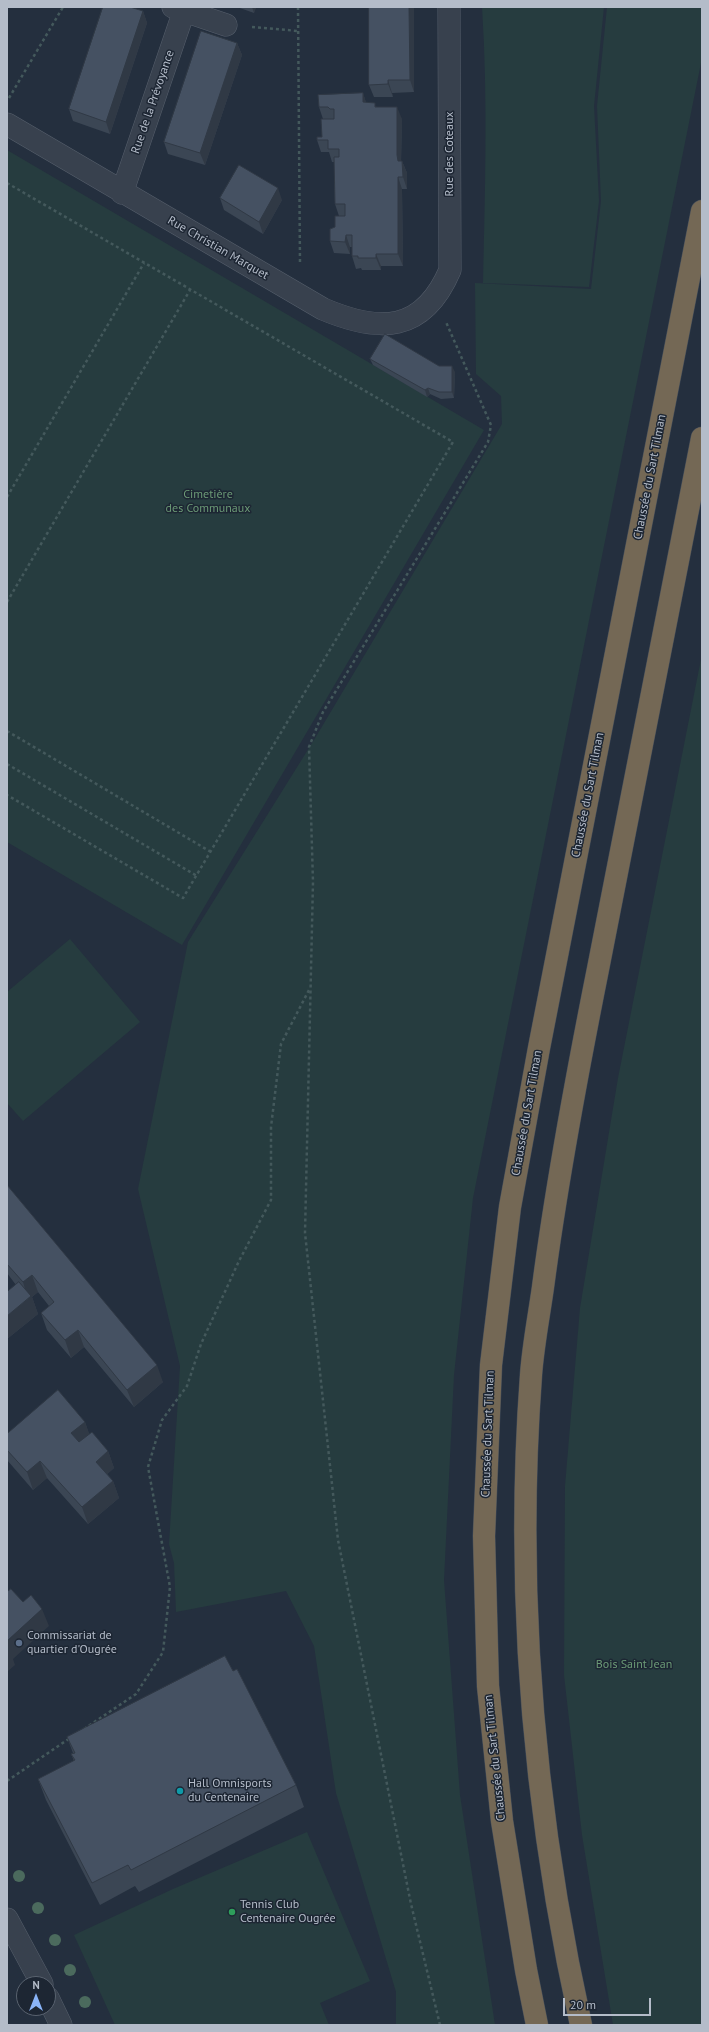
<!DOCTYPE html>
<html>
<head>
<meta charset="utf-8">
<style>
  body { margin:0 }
  #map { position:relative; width:709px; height:2032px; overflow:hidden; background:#242f3e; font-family:"PT Sans",sans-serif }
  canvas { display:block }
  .frame { position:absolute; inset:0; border:8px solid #b4bcc9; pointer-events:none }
  .north { position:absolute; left:16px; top:1976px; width:40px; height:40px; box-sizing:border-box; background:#1d2633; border:1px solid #59626f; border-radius:50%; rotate:0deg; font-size:11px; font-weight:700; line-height:16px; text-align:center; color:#b4bcc9 }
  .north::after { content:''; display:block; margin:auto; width:14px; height:18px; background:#8ab4f8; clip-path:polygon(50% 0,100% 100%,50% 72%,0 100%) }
  .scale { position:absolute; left:563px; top:1998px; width:88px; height:18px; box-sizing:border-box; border:2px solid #b4bcc9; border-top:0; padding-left:5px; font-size:12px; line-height:14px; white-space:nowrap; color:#b4bcc9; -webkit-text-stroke:3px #1d2633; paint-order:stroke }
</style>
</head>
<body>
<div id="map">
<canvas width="709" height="2032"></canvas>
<div class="frame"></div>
<div class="north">N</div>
<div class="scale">20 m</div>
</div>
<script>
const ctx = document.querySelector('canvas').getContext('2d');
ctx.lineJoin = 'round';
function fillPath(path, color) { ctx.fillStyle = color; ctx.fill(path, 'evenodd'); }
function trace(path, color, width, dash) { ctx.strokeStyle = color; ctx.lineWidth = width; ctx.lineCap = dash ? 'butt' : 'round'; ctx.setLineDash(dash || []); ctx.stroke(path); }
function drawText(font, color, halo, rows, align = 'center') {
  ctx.font = font + ' "PT Sans",sans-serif'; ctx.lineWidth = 3; ctx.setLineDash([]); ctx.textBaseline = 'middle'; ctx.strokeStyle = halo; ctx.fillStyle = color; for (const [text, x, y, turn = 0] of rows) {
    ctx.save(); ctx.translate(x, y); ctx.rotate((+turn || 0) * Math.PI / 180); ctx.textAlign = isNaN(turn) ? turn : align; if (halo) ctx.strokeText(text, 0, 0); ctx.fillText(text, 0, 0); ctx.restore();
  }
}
fillPath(new Path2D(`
  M482 7H604L594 106 599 201 589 287 483 283C485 191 488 99 482 7Z
  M607 7H702V58L473 1198 454 1375 444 1580 460 1795 495 2025H396V1992L336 1793 314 1646 286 1591 176 1612 174 1563 169 1544 180 1366 138 1189 188 942 314 740 502 424 501 396 476 374 475 283 591 289 601 201 597 106Z
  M7 150 484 430 182 945 7 842Z
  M702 654V2025H613L582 1835 564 1675 565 1486 580 1308 618 1078Z
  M70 939 140 1022 23 1121 7 1103V992Z
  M307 1832 370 1981 320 2003 329 2025H115L74 1935 173 1889Z`), '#263c3f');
const minor = new Path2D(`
  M173 7 226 25
  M7 124 323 309C380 333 423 333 450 270L449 7
  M122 193 184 11
  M7 1919 42 1984
  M48 1998 61 2025`);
const highway = new Path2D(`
  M537 2025 526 1970 502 1821 488 1686 484 1536 491 1365 510 1207 539 1048 702 211
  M581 2025C534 1813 515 1592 531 1375 533 1346 539 1316 543 1287 557 1180 577 1074 598 969 632 792 667 615 702 438`);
trace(minor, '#565f6c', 23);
trace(highway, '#434c59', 23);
trace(new Path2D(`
  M298 7 300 264
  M252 27 298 31
  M9 98 63 7
  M7 183 453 442 183 898 7 795
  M7 497 144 263
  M7 602 190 290
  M7 731 211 852
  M7 764 197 876
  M84 1729 136 1694 163 1652 170 1587 148 1467 162 1420 187 1386 201 1344 239 1261 271 1200V1127L281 1044 310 988
  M7 1781 70 1738
  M440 2025 411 1904 338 1540 305 1233 313 882 309 747 323 712 488 442 491 425 446 322`), '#44595c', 2.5, [3, 3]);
trace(minor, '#38414e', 22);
trace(highway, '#746855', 22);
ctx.fillStyle = '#4b6a5d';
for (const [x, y] of [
  [19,1876],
  [38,1908],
  [55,1940],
  [70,1970],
  [85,2002]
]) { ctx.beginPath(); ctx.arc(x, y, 6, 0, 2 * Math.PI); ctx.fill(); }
fillPath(new Path2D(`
  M237 7H256L254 13Z
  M414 7V92L392 93 393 97H374L369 85Z
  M143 11 147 23 110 134 73 121 69 109Z
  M237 43 242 55 205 165 168 154 164 142Z
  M363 93 366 103 377 107 402 119 401 161H402L407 173V189H402L403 266H381V270H362L361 268 356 269 352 256V247H350V254L334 253 330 241 339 216 335 204 334 162H332L329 152H321L317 140 322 137 323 119 319 107Z
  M220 198 282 200 263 234 224 210Z
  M370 359 439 366 455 372 454 398 441 399 430 394 427 397 373 365Z
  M7 1185 163 1382 134 1407 84 1347 71 1358 47 1330 41 1313 49 1306 38 1292 32 1297 38 1314 7 1339V1292L16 1285 7 1273Z
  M85 1422 89 1434 108 1451 114 1468 107 1474 113 1481 119 1498 88 1524 47 1478 33 1490 7 1460V1434Z
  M233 1671 296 1785 304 1807 139 1892 135 1886 100 1905 46 1800 38 1779 74 1761 71 1754 73 1753 67 1737Z`), '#3b4654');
fillPath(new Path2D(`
  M252 7H256L254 13Z
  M409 7H414V92L410 80Z
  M143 11 147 23 110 134 106 122Z
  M237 43 242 55 205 165 200 153Z
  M388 80 392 93 393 97 388 84Z
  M363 93 367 105 363 102Z
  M397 107 402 119 401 167 398 161 397 155Z
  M402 161 407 173V189L403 177Z
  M398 177 402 189 403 266 398 254Z
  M278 188 282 200 263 234 259 222Z
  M346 235 350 247V254L345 242Z
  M376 254 381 266V270L376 258Z
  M452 366 455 372 454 398 452 392Z
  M428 388 430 394 427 397 425 390Z
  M32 1275 38 1292 32 1297 38 1314 7 1339V1316L28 1299 23 1282Z
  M78 1330 84 1347 71 1358 65 1340Z
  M157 1365 163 1382 134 1407 127 1390Z
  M85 1422 91 1439 78 1450 71 1433Z
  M108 1451 114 1468 102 1479 96 1462Z
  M40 1461 47 1478 33 1490 27 1472Z
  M113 1481 119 1498 88 1524 82 1507Z
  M42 1609 49 1626 13 1659 15 1665 7 1672V1641Z`), '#303945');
const building = new Path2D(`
  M103 7H130L143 11 106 122 69 109Z
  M369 7H409L410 80H388V84L369 85Z
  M201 31 237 43 200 153 164 142Z
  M363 93V102L375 103V107H397V155L398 161H402L403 177H398V254H376V258H358V256H352V235H346L345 242 330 241V229L335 227V216H345V204H335L334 157H339V149H328V140H317V137H322L321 119H334V109H330L328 107H319L318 95Z
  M239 165 278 188 259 222 220 198Z
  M385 334 439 366H452V392H439L428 388 425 390 370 359Z
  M7 1185 157 1365 127 1390 78 1330 65 1340 41 1313 54 1302 32 1275 23 1282 7 1264Z
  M19 1282 31 1296 7 1316V1292Z
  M58 1390 85 1422 71 1433 79 1442 92 1432 108 1451 96 1462 113 1481 82 1507 40 1461 27 1472 7 1450V1434Z
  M11 1589 23 1602 31 1595 42 1609 7 1641V1592Z
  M225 1656 233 1671 237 1669 296 1785 131 1870 128 1865 92 1883 38 1779 75 1760 71 1754 75 1753 67 1737Z`);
fillPath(building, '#455162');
trace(building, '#303945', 1);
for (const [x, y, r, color] of [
  [19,1643,4,"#5c6f8a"],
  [180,1791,4,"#0f9aa8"],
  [232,1912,4,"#2e9e5b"]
]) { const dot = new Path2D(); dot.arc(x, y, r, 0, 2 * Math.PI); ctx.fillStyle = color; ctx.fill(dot); trace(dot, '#1d2633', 1.5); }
drawText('12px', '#b4bcc9', '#1d2633', [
  ["Rue de la Prévoyance",153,102,-71],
  ["Rue des Coteaux",450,154,-90],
  ["Rue Christian Marquet",218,248,30],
  ["Chaussée du Sart Tilman",650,477,-79],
  ["Chaussée du Sart Tilman",588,795,-79],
  ["Chaussée du Sart Tilman",527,1113,-80],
  ["Chaussée du Sart Tilman",488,1434,-88],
  ["Chaussée du Sart Tilman",495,1758,-96]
]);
drawText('12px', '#6b9a76', '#1d2633', [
  ["Cimetière",208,495],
  ["des Communaux",208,509],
  ["Bois Saint Jean",634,1665]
]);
drawText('12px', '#b4bcc9', '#1d2633', [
  ["Commissariat de",27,1636],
  ["quartier d'Ougrée",27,1650],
  ["Hall Omnisports",188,1784],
  ["du Centenaire",188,1798],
  ["Tennis Club",240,1905],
  ["Centenaire Ougrée",240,1919]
], 'left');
</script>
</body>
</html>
